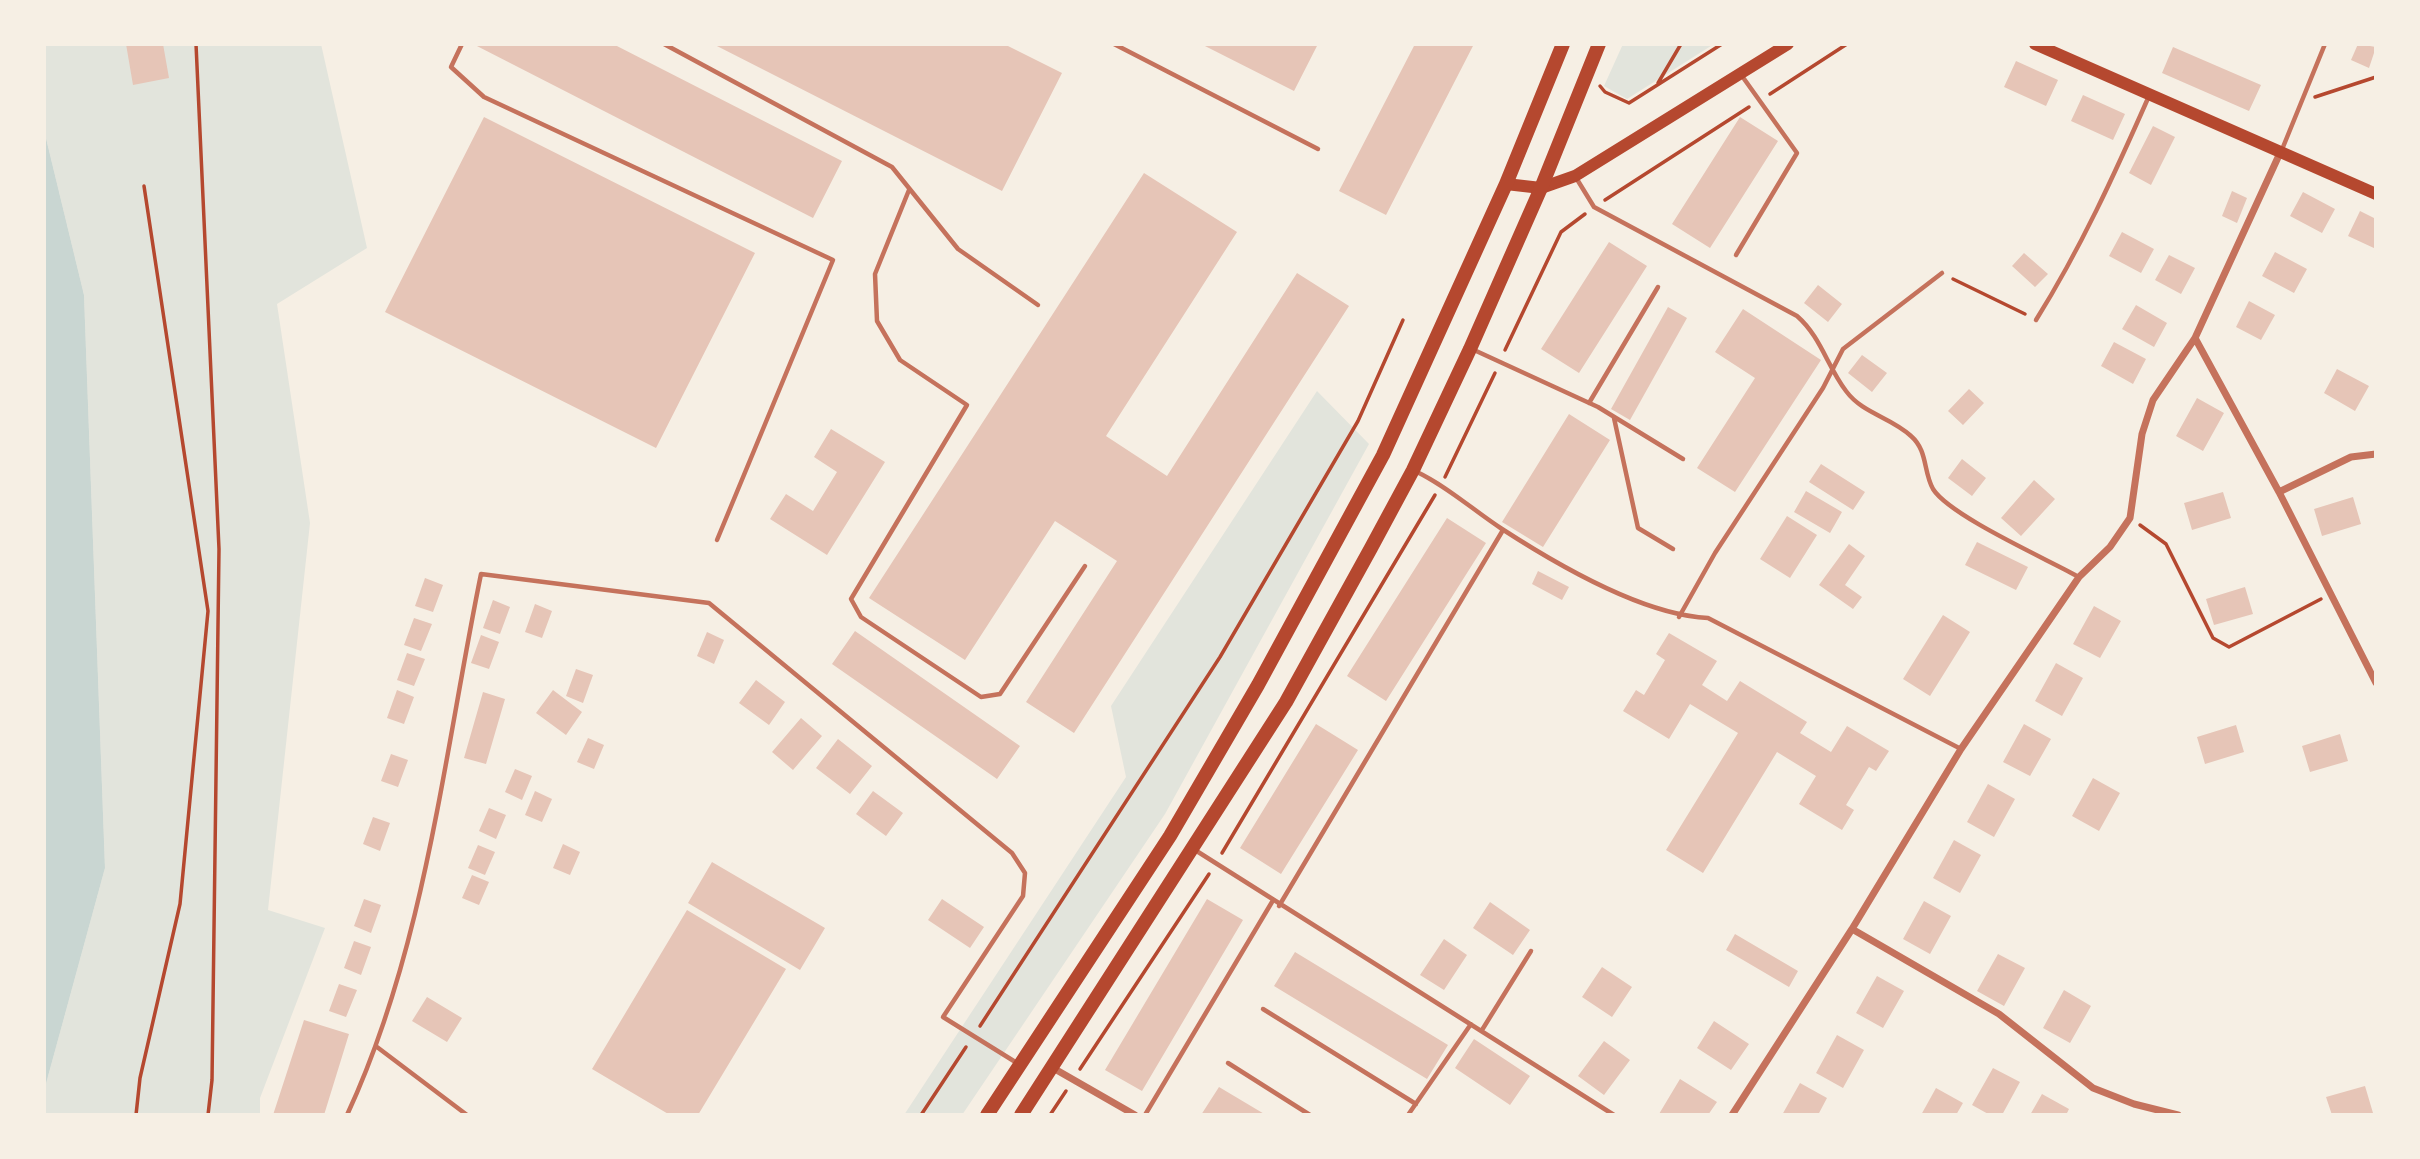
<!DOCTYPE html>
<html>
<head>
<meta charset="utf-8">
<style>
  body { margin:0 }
  #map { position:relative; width:2420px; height:1159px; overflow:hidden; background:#f6efe4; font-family:Inter,sans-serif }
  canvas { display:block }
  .frame { position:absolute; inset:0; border:46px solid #f6efe4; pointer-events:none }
</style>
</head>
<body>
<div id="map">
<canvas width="2420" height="1159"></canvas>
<div class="frame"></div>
</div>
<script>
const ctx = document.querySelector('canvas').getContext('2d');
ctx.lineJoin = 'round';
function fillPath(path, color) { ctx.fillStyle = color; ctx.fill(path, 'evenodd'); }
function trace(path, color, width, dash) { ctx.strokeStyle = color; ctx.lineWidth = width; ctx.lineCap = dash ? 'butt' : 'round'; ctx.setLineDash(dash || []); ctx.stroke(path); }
fillPath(new Path2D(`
  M44 44H321L367 248 277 304 310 523 268 910 325 928 260 1098V1115H44V1091L105 868 84 295 44 130Z
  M1623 44H1714L1627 99 1604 86Z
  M1317 391 1369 444 1165 814 962 1115H904L1126 777 1111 706Z`), '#e2e4dc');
fillPath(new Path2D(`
  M44 130 84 295 105 868 44 1091Z`), '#c9d6d2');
fillPath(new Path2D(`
  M126 44H163L169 78 133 85Z
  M473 44H613L842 161 813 218Z
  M713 44H1004L1062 73 1002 191Z
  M1201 44H1318L1294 91Z
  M1415 44H1474L1386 215 1339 191Z
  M2358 44 2376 47 2369 68 2351 60Z
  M2173 47 2261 85 2249 111 2162 73Z
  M2016 61 2058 80 2046 106 2004 87Z
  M2083 95 2125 114 2113 140 2071 121Z
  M484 117 755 253 656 448 385 312Z
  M1740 117 1778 141 1710 248 1672 224Z
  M2153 126 2175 137 2151 185 2129 173Z
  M1144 173 1237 232 1106 436 1167 476 1297 273 1349 306 1074 733 1026 702 1117 561 1055 521 965 660 869 598Z
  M2232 191 2247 198 2237 223 2222 216Z
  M2303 192 2335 209 2322 233 2290 216Z
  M2360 211 2376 219V249L2348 236Z
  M2122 232 2154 249 2141 273 2109 256Z
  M1609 242 1647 266 1579 373 1541 349Z
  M2275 252 2307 269 2294 293 2262 276Z
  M2024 253 2048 274 2035 287 2012 266Z
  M2169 255 2195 268 2181 294 2155 280Z
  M1818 285 1842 304 1828 322 1804 303Z
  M2249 301 2275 315 2261 340 2236 327Z
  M2136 305 2167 323 2154 347 2122 329Z
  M1668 307 1687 318 1630 420 1611 409Z
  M1743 309 1821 360 1735 492 1697 468 1755 378 1715 352Z
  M2114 342 2146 359 2133 384 2101 366Z
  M1862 355 1887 373 1872 392 1848 373Z
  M2337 369 2369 386 2355 411 2324 393Z
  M1969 389 1984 403 1963 425 1948 411Z
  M2197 398 2224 413 2203 451 2176 436Z
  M1569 414 1610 440 1543 547 1502 522Z
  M831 429 885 462 827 555 770 519 786 494 813 511 837 472 814 457Z
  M1962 459 1986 478 1972 496 1948 478Z
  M1821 464 1865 492 1853 510 1809 482Z
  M2034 480 2055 499 2021 536 2001 518Z
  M1806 491 1842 512 1830 533 1794 512Z
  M2223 492 2231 518 2192 530 2184 503Z
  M2353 497 2361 524 2322 536 2314 509Z
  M1787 516 1817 535 1790 578 1760 559Z
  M1447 518 1486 543 1386 701 1347 676Z
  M1977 542 2028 567 2016 590 1965 565Z
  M1849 544 1865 556 1845 585 1862 597 1853 609 1819 585Z
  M1538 571 1569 587 1562 600 1532 584Z
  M425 578 443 585 433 612 415 606Z
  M2245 587 2253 614 2214 625 2206 599Z
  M493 600 510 607 500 634 483 628Z
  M535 604 552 611 542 638 525 632Z
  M2094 606 2121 621 2100 658 2073 644Z
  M1943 615 1970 632 1930 696 1903 679Z
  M414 618 432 624 421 651 404 645Z
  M855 631 1020 746 997 779 832 664Z
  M707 632 724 640 714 664 697 656Z
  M1669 633 1717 661 1702 685 1727 701 1740 681 1807 722 1800 733 1831 752 1847 726 1889 751 1876 771 1869 767 1846 805 1854 810 1842 830 1799 804 1816 776 1777 752 1703 873 1666 850 1738 733 1690 704 1669 739 1623 711 1636 690 1644 695 1665 660 1656 654Z
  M481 635 499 642 489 669 471 663Z
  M407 653 425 659 414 686 397 680Z
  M2056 663 2083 678 2062 716 2035 701Z
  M576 669 593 675 583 703 566 696Z
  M756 680 785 702 769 725 739 703Z
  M397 690 414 697 404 724 387 718Z
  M553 690 582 712 566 735 536 713Z
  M483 692 505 699 486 764 464 758Z
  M801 718 822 736 793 770 772 752Z
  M1316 724 1358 750 1281 874 1240 848Z
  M2024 724 2051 739 2030 776 2003 762Z
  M2236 725 2244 752 2205 764 2197 737Z
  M2340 734 2348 761 2310 772 2302 746Z
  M588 738 604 745 594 769 577 762Z
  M838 739 872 766 850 794 816 768Z
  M391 754 408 760 398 787 381 781Z
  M515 769 532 776 522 800 505 792Z
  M2093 778 2120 793 2099 831 2072 816Z
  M1988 784 2015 799 1994 837 1967 822Z
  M535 791 552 799 542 822 525 815Z
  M873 791 903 813 886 836 856 814Z
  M489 808 506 815 496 839 479 831Z
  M373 817 390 823 380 851 363 844Z
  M1954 840 1981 855 1960 893 1933 878Z
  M563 844 580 852 570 875 553 868Z
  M478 845 495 852 485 875 468 868Z
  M712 862 825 928 800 970 688 903Z
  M472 875 489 882 479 905 462 898Z
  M364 899 381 905 371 933 354 926Z
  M942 899 984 927 970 948 928 920Z
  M1207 899 1243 920 1142 1091 1105 1070Z
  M1924 901 1951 916 1930 954 1903 939Z
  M1490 902 1530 930 1513 955 1473 928Z
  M687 910 786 969 698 1115H670L592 1069Z
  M1735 934 1798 971 1789 987 1726 950Z
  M1444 939 1467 955 1444 990 1420 975Z
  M354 941 371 947 361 975 344 968Z
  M1295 952 1448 1045 1427 1079 1274 986Z
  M1998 954 2025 968 2004 1006 1977 991Z
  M1602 967 1632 987 1612 1017 1582 997Z
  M1877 976 1904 991 1883 1028 1856 1013Z
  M339 984 357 990 346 1017 329 1011Z
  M2064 990 2091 1006 2070 1043 2043 1028Z
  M427 997 462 1018 447 1042 412 1021Z
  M304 1020 349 1034 324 1115H273Z
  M1714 1021 1749 1044 1731 1070 1697 1048Z
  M1837 1035 1864 1050 1843 1088 1816 1073Z
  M1474 1039 1530 1076 1510 1105 1455 1068Z
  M1604 1041 1630 1060 1604 1095 1578 1076Z
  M1993 1068 2020 1082 2002 1115H1990L1972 1105Z
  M1680 1079 1717 1102 1708 1115 1659 1114Z
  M1800 1083 1827 1098 1818 1115H1782Z
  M2365 1086 2373 1113 2332 1115 2326 1097Z
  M1219 1087 1266 1115H1201Z
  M1936 1088 1963 1103 1956 1115H1921Z
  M2042 1094 2069 1109 2066 1115H2030Z`), '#e6c5b7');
trace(new Path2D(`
  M196 44 219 549 212 1080 208 1115
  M1658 83 1681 44
  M1600 86 1605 92 1629 103 1722 44
  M1770 94 1847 44
  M2315 97 2376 77
  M1605 200 1749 107
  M1953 279 2025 314
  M1505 350 1561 232 1585 214
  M1445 477 1495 373
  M2140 525 2166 544 2213 638 2229 647 2321 599
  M1222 853 1435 495
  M980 1026 1220 657 1358 421 1403 320
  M1080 1069 1209 874
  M136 1115 140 1078 180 904 208 611 144 186
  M921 1115 966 1047
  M1050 1115 1066 1091`), '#b5482f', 3.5);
trace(new Path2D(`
  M462 44 451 67 484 97 833 260 717 540
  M664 44 892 167 958 249 1038 305
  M1114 44 1318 149
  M2281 152 2325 44
  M1575 176 1594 207 1797 316C1821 337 1827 366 1846 391 1863 414 1891 417 1911 436 1928 451 1923 471 1933 489 1950 516 2047 559 2079 577
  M909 190 875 274 877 321 900 360 967 405 851 599 861 617 981 697 1000 694 1085 566
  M1736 255 1797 153 1742 76
  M2036 320C2081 248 2115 173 2149 96
  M1474 350 1598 407 1683 459
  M1589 403 1658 287
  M1614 418 1638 528 1673 549
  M1417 472C1448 487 1473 510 1502 529 1556 564 1644 615 1708 618L1961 749
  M1679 617 1715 553 1823 388 1843 349 1942 273
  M1195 850 1614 1115
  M1279 906 1503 530
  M1263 1009 1416 1104
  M1482 1030 1531 951
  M377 1047 467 1115
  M1228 1063 1310 1115
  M347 1115C425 947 444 755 481 574L709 603 1012 853 1025 873 1023 896 943 1017 1017 1063
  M1145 1115 1272 902
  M1408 1115 1471 1024`), '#c5725c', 4.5);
trace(new Path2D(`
  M2195 338 2279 492 2376 683
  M2279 492 2351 457 2376 454
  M1852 929 1999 1014 2093 1088 2134 1104 2178 1115
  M1053 1068 1135 1115
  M1732 1115 1852 929 1961 749 2079 577 2110 547 2130 518 2142 434 2153 400 2195 338 2280 153`), '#c5725c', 7);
trace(new Path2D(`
  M2035 44 2376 194
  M1506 184 1541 188 1575 176 1788 44`), '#b5482f', 12);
trace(new Path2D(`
  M987 1115 1170 836 1258 685 1383 455 1506 184 1563 44
  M1021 1115 1286 702 1371 548 1413 470 1470 349 1541 188 1599 44`), '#b5482f', 14);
</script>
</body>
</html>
